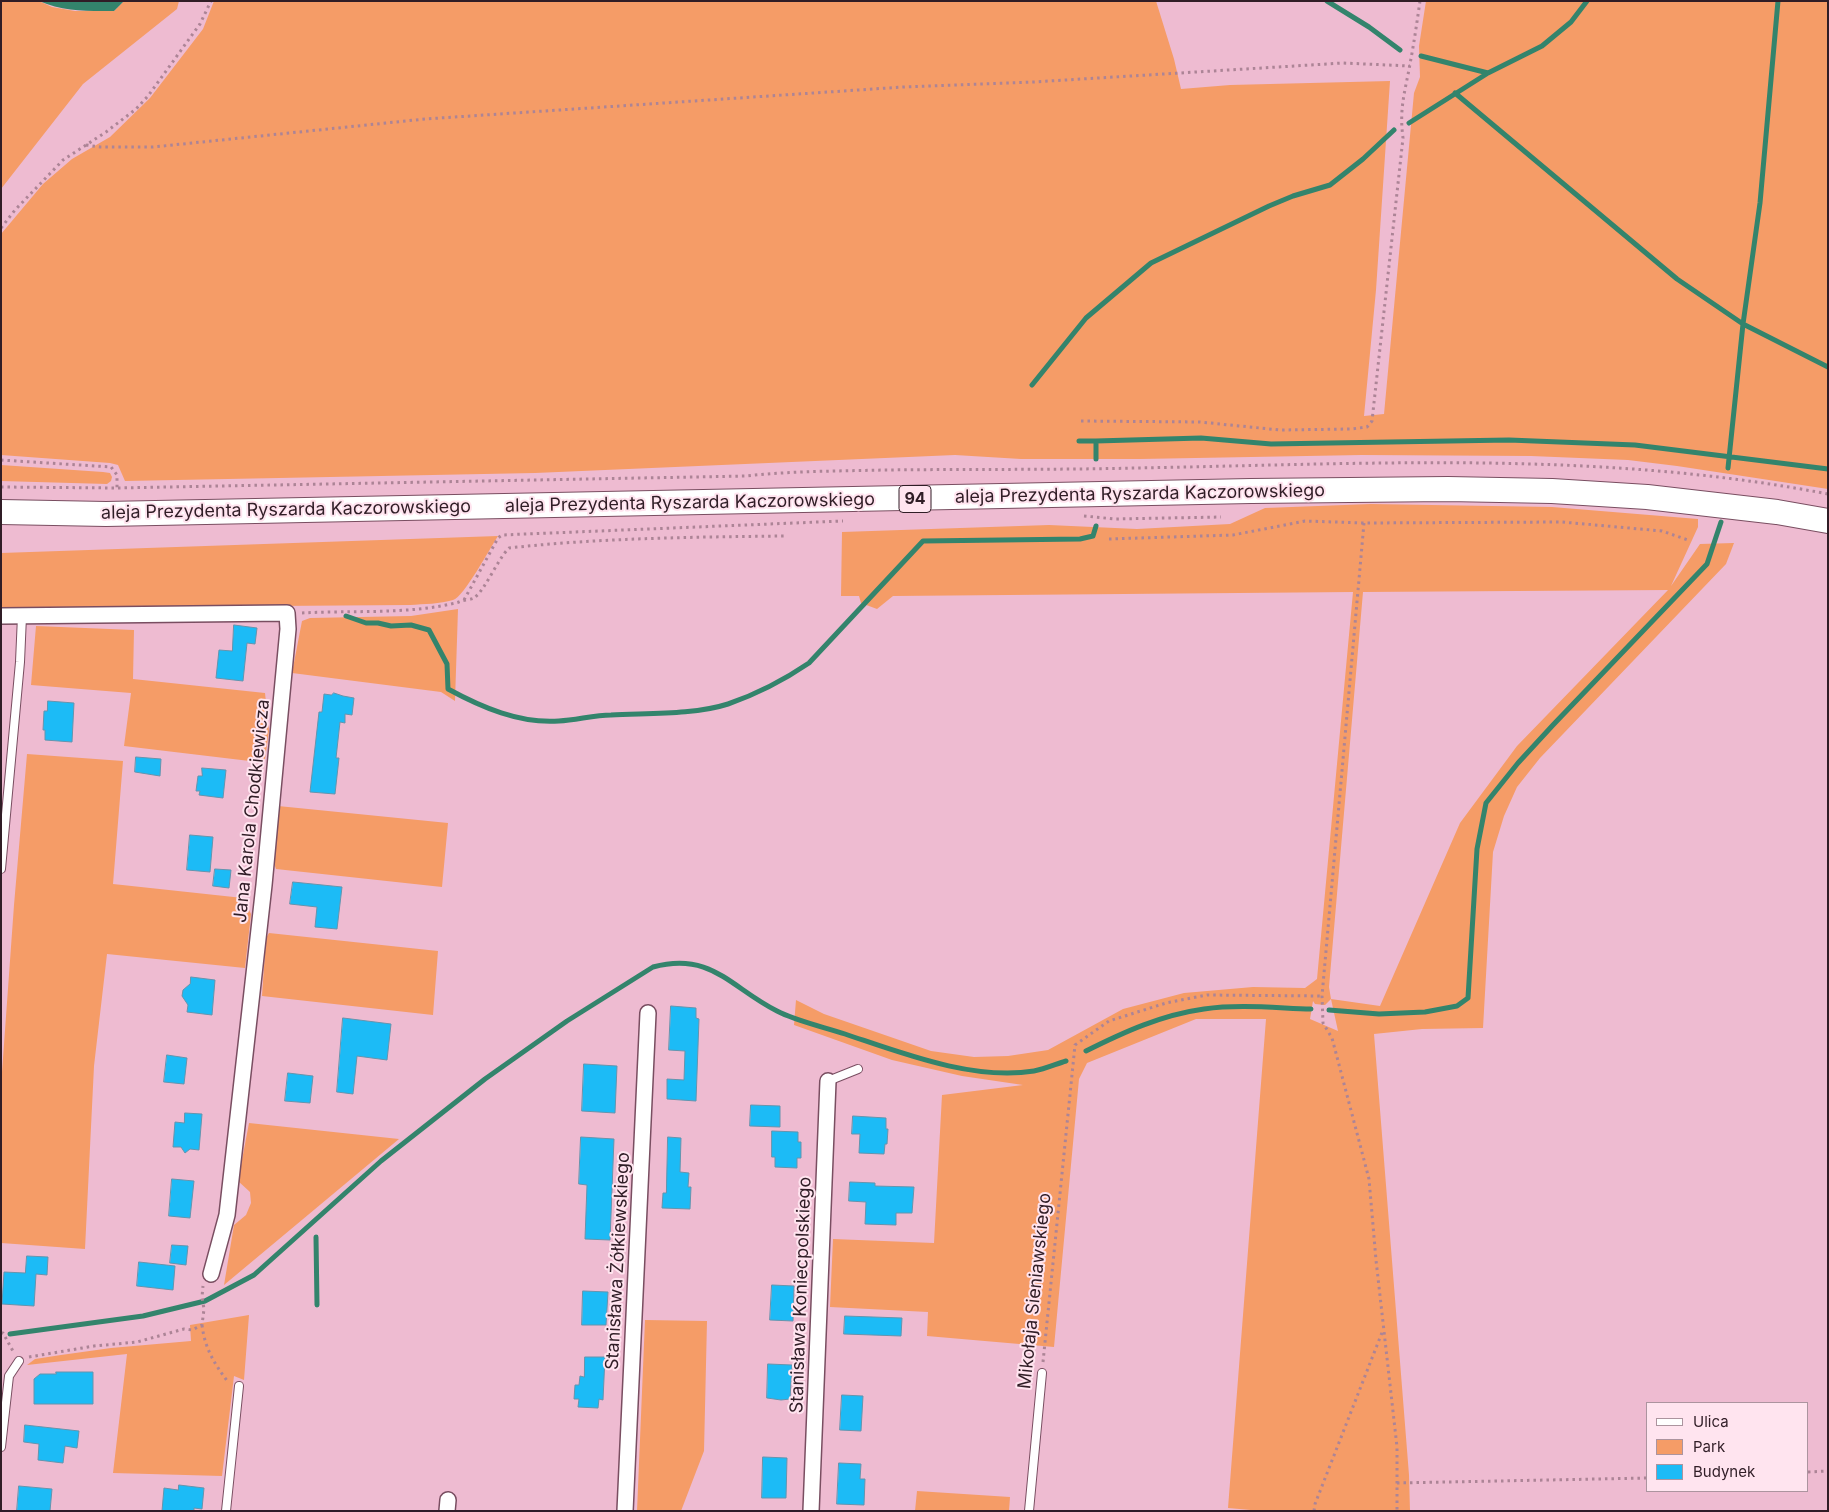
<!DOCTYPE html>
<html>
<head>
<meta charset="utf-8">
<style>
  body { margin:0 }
  #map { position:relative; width:1829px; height:1512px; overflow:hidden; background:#eebbd1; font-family:Inter,sans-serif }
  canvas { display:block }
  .frame { position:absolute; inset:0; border:2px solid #301d26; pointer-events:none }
  .legend { position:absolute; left:1646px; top:1402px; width:162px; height:90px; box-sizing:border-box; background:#ffe4ef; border:1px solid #ac949f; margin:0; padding:6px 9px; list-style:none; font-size:15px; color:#301d26 }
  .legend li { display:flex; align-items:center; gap:10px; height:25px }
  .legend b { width:25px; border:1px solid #ac949f }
</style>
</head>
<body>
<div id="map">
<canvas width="1829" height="1512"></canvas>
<div class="frame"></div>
<ul class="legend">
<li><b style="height:6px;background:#fff"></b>Ulica</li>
<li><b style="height:14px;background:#f59c67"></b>Park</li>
<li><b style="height:14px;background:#1cbbf6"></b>Budynek</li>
</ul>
</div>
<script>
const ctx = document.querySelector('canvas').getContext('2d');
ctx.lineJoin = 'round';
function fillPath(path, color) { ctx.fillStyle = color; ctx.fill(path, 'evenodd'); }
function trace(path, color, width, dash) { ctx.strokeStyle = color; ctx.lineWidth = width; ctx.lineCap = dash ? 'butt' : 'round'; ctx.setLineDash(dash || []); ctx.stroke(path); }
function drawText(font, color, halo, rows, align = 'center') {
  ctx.font = font + ' Inter,sans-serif'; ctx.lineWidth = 4; ctx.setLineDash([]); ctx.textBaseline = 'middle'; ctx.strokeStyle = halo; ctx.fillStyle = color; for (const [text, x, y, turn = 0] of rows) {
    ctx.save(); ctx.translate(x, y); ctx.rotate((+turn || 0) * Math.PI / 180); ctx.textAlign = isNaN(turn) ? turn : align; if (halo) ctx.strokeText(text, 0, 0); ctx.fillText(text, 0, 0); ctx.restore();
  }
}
fillPath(new Path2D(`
  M1 1H39L52 7 75 11H114L124 1H179L177 9 83 84 1 189Z
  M214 1H1156L1174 59 1181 89 1230 85 1390 81 1376 290 1364 416 1384 414 1414 93 1420 77 1419 46 1426 1H1828V489L1677 466 1628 460 1531 456 1362 455 1140 459H1021L955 455 535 473 125 481 118 465 110 463 1 455V234L43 184 72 159 110 137 150 98 203 29Z
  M1 465 103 472 110 473 112 477 111 481 107 484 1 481Z
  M1371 504 1552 507 1698 519V527L1671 586 1700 544 1734 543 1726 564 1540 758 1517 787 1504 816 1493 852 1483 1028 1422 1029 1374 1034 1409 1475 1410 1511H1262L1228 1508 1266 1019H1196L1087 1063 1079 1079 1054 1347 927 1336 928 1312 830 1307 833 1239 934 1243 942 1095 1023 1085 962 1076 892 1060 794 1025 796 1000 824 1014 931 1051 974 1057 1008 1056 1048 1050 1123 1009 1184 993 1253 987 1305 988 1317 979 1353 592 893 596 877 609 861 603 859 596H841L842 532 1049 525 1137 529 1230 524 1265 508ZM1668 590 1517 746 1460 823 1380 1006 1331 999 1329 987 1363 592ZM1331 999 1338 1031 1310 1019 1313 1001 1315 1004 1325 1005Z
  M498 536C490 548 464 597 453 600 440 604 424 604 410 605L1 608V553Z
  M458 609 455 701 441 692 292 673 302 621 310 618 411 616Z
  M36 626 134 630 133 679 265 693 269 731 265 759 258 762 124 746 131 693 31 685Z
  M27 754 123 761 113 884 243 898 251 914 245 968 107 954 94 1066 85 1249 1 1243V1086L14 905Z
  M278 806 448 823 442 887 276 869 274 863Z
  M269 933 438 951 433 1015 262 996 266 938Z
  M249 1123 399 1139 224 1285 234 1225 246 1215 251 1203 250 1192 238 1181Z
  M249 1315 244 1380 234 1376 222 1476 113 1473 127 1354 27 1365 35 1359 61 1355 111 1348 191 1341 190 1325Z
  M645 1320 707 1321 704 1451 681 1511H637Z
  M917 1491 1010 1497 1009 1511H915Z`), '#f59c67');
fillPath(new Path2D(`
  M39 1H124L114 11C88 11 64 12 39 1Z`), '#33846c');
trace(new Path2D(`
  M1327 1 1369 27 1400 50
  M1421 56 1488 73
  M1455 93 1677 279 1743 324 1828 367
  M1409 123 1488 73 1542 46 1571 22 1587 1
  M1032 385 1086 318 1151 263 1269 206 1293 196 1330 185 1363 159 1394 130
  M1079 441H1096V459
  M1096 441 1201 438 1271 444 1509 440 1635 445 1828 469
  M1728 468 1743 324 1760 203 1778 1
  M346 616 366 623H378L391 626 411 625 429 630 447 664 448 689C481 707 520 724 559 721 577 720 594 715 611 715 647 713 694 715 728 704 757 694 784 680 809 663L923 541 1080 539 1093 536 1096 526
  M1329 1010 1379 1014 1425 1012 1457 1006 1468 998 1477 849 1486 803 1518 763 1553 725 1707 564 1721 522
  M1086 1051C1124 1032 1161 1015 1204 1009 1239 1004 1276 1008 1311 1009
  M316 1237 317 1305
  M10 1334 143 1316 205 1301 254 1275 381 1161 485 1079 567 1021 653 967C711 951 731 988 777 1011 796 1021 824 1027 845 1034 902 1053 973 1081 1034 1071 1045 1069 1056 1064 1066 1061`), '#33846c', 5);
const building = new Path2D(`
  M234 625 257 628 255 644 247 643 243 681 216 678 219 650 232 651Z
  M334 693 343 696 354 698 352 715 345 714V723L340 722 336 758H339L335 794 310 792 319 712H322L324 694 331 695Z
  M48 701 74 703 72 742 45 740V730H43L44 711H47Z
  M136 757 161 759 160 776 135 772Z
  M202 768 226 770 223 798 199 795 200 791H196L198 776H202Z
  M190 835 213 837 210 872 187 870Z
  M215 869 231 870 229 888 213 886Z
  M293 882 342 887 337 929 315 927 317 907 290 904Z
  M191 977 215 980 212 1015 187 1012 188 1005 182 996 183 990 190 984Z
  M671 1006 696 1008V1018L699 1019 696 1101 667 1099V1079L684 1080 685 1051 669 1050Z
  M343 1018 391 1024 387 1060 357 1056 353 1094 337 1092Z
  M167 1055 187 1058 184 1084 164 1082Z
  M584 1064 617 1066 615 1113 582 1111Z
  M288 1073 313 1076 310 1103 285 1101Z
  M751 1105 780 1106V1127L750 1126Z
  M185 1113 202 1114 199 1150 190 1149 185 1153 181 1147H173L175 1122 184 1123Z
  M853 1116 886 1118V1129H888L887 1144H885L884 1154 859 1153 860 1134H852Z
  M772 1131 798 1132V1142H801V1158H797V1168L775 1167V1157H772Z
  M581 1137 614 1139 610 1240 585 1239 587 1185 579 1184Z
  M668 1137 681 1138 680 1172 689 1173 688 1187H691L690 1209 662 1208 663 1193H666Z
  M172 1179 194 1181 190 1218 169 1216Z
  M850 1182 875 1183V1186L914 1187 912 1213H896V1225L865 1224 866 1202 849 1201Z
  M172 1245 188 1246 186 1265 170 1263Z
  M27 1256 48 1257 47 1275 36 1274 34 1306 2 1304 4 1272 25 1273Z
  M139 1262 175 1266 173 1290 137 1286Z
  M772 1285 794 1286 793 1321 770 1320Z
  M583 1291 608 1292 606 1325H582Z
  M845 1316 902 1318 901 1336 844 1334Z
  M585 1357H605L603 1400 599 1399 598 1408 578 1407 579 1399H574L575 1385H579L580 1376 584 1377Z
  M768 1364 792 1365 790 1399 781 1400 767 1398Z
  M56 1372H93V1404H34V1379L40 1374H56Z
  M842 1395 863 1396 861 1431 840 1430Z
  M25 1425 79 1431 77 1448 65 1446 63 1463 38 1460 39 1444 24 1442Z
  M763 1457 787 1458 786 1498H762Z
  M839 1463 861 1464 860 1479H865L864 1505 837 1504Z
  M179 1485 204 1488 202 1509 194 1508V1511H162L164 1488 178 1490Z
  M19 1486 52 1489 50 1511H17Z`);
fillPath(building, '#1cbbf6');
trace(building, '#6494ad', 1);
const service = new Path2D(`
  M1 869 20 662 22 616
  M828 1081 858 1069
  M1 1447 9 1376 19 1361
  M226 1511 239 1386
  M1029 1511 1042 1373`);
const minor = new Path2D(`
  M1 616 287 613 288 629 264 885 227 1215 211 1274
  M447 1511 448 1500
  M625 1511 648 1013
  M811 1511 828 1081`);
const primary = new Path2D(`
  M1 512 106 514 1251 491 1448 489 1552 491 1647 497 1777 512 1828 521`);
trace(service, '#794e61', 10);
trace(minor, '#794e61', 18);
trace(primary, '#794e61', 26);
trace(new Path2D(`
  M86 145 100 147H153L425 119 903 87 1033 82 1343 63 1410 66
  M1 228 15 210 63 160 106 132 136 109 148 96 200 24 211 1
  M1081 421 1200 422 1280 430 1351 429 1367 427 1372 421 1403 138C1399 108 1405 92 1410 64 1414 43 1417 22 1420 1
  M1 460 111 467 117 475V488
  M1 487 117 488 745 476C792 471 839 471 886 470 970 469 1054 470 1137 468 1367 464 1600 450 1828 494
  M1084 516 1115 519 1221 517
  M1364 523 1322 996 1323 1023 1332 1038 1369 1179 1376 1260 1397 1447V1511
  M1109 539 1233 535 1305 521 1364 523 1562 522 1662 531 1688 540
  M464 600 498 538 502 535 843 521
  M302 613C352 610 411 615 459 602 463 600 470 600 474 598 486 589 497 560 509 548 600 538 693 537 785 536
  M202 1325C205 1349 214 1363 228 1382
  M1 1333H3L14 1353
  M29 1357 94 1346 137 1342 184 1329 192 1330 202 1325 204 1309 202 1297 203 1286
  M1043 1362 1075 1045 1109 1021 1166 1003 1207 995 1322 996
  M1808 1472 1828 1471
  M1397 1483 1648 1478
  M1314 1511 1315 1504 1383 1330`), '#ac8496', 3, [2.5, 4]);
trace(service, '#fff', 8);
trace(minor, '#fff', 15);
trace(primary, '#fff', 24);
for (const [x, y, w] of [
  [915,499,32]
]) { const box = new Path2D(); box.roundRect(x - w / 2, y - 13.5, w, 27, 4); ctx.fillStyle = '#ffe4ef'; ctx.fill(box); trace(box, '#301d26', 1); }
drawText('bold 16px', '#301d26', null, [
  ["94",915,499]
]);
drawText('18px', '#301d26', '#ffe4ef', [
  ["aleja Prezydenta Ryszarda Kaczorowskiego",1140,494,-1],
  ["aleja Prezydenta Ryszarda Kaczorowskiego",690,503,-1],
  ["aleja Prezydenta Ryszarda Kaczorowskiego",286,510,-1],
  ["Jana Karola Chodkiewicza",252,811,-84],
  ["Stanisława Żółkiewskiego",618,1261,-87],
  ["Mikołaja Sieniawskiego",1035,1291,-84],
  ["Stanisława Koniecpolskiego",801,1295,-88]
]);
</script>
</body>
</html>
